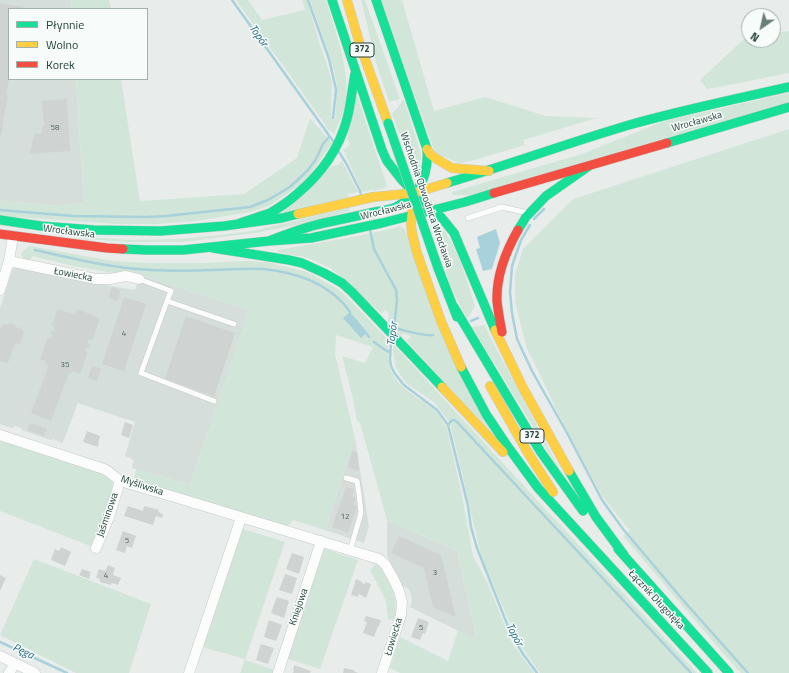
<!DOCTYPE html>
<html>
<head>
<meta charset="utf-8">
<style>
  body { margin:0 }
  #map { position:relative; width:789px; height:673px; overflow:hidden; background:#e8edeb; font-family:"Titillium Web",sans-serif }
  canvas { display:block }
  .legend { position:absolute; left:8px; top:8px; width:140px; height:72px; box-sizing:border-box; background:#f7fbf9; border:1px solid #a3b1ad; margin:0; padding:5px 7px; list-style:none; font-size:12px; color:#24423c }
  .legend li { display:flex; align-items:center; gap:8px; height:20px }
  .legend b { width:20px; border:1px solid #a3b1ad }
  .north { position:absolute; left:741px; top:8px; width:40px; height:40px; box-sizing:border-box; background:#f7fbf9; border:1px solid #a3b1ad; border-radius:50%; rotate:214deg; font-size:11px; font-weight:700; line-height:16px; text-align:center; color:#24423c }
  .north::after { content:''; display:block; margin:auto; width:14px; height:18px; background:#697e79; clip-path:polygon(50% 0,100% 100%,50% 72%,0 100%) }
</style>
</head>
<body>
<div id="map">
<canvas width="789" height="673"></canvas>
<ul class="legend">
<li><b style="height:5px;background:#16e098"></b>Płynnie</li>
<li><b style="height:5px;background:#ffcf43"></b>Wolno</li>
<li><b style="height:5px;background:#f24e42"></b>Korek</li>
</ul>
<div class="north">N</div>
</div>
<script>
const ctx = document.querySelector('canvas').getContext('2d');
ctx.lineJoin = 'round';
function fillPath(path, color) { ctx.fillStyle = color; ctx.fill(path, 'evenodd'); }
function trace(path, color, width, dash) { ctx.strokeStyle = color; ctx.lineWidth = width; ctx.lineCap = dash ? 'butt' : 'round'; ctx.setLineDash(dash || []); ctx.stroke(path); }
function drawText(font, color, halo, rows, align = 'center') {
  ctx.font = font + ' "Titillium Web",sans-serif'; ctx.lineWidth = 3; ctx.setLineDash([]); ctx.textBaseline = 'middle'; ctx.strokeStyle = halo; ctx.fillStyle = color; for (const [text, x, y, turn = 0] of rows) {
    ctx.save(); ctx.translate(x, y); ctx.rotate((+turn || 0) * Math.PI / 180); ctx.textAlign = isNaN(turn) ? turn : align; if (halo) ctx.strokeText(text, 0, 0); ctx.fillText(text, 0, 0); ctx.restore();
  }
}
fillPath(new Path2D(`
  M0 0H71L72 9H9V79H76L84 203 60 206 15 202 0 207Z
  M14 266 63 278 135 290 140 275 243 308 249 311 190 485 132 468 134 460 125 456 135 422 78 403 63 442 62 443 53 439 50 440 22 430 21 428 16 426 12 428 0 424V308Z
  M355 438 369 526 364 543 325 530Z
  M387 520 457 551 477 640 410 607 412 600 409 589 401 585 387 555Z`), '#d6dedb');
fillPath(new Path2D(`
  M71 0H109L111 9H72Z
  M236 0H248L262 20 305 10 302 0H307L319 42 327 65 332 82 331 118 335 120 337 88 335 74 324 40 310 0H326C335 31 352 73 345 105 343 115 338 125 334 134L330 130 328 131 324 123Z
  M361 0H365L400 99 389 102 376 62Z
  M381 0H402L434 111 485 97 546 116 597 118 523 140 525 145 471 161 459 163 435 153Z
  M789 31V73L735 84 707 89 700 80 746 37 749 36V40H773V33Z
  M76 79H121L140 201 244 194 297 158 310 118 332 143 306 181 269 206 250 212 196 221 156 224H117L0 216V200L14 202 60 206 84 203Z
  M789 93V102L470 195H452V192L582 154 667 120Z
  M357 95 387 186 385 188 373 191 372 190 362 192 343 149 347 148 350 144 347 139Z
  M404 100 421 154 420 166 418 174 415 178 392 114 402 102 401 101Z
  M789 129V673H741L721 651 623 536 630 531 602 496 561 420 536 366 527 349 515 302V275L523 249 573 199Z
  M342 161 358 192 348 194 349 197 280 214 332 166 338 165Z
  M349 208 350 211 297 225 255 233 183 242H128L84 239V237L131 240 180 239 219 235 252 231Z
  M429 219C451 222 469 287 475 306L467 319 451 287Z
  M398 226 404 228 491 431 406 341 411 337 407 334H404L401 335 388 321 389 314 386 310 381 313 331 268 308 258 278 252V250L358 236 395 228Z
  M29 246 113 261 145 263H200L248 261 266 262 307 272 338 289 347 297 388 340C388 349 388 359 390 368 397 388 417 396 433 409 439 414 443 422 447 429L461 490 473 556 488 584 512 643 534 673H400L390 668 400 637 448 661 458 631 477 639 457 551 387 520 360 423 357 421 352 395 342 356 365 363 373 347 336 335 335 356 336 358 355 438 325 530 293 520 288 526C236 511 186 495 134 480L136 469 190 485 248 311 243 308 140 275 113 273 73 266 32 256 30 262 25 260 21 254 23 251Z
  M484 325 565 479 472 327Z
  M394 345 697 673H540L517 640 499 598 481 555 450 423 434 402 412 387 407 384 401 376 396 368 394 359 393 349Z
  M0 441 95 469 112 479 113 491 93 547 0 511Z
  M240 528 285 542 245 660 274 670 282 643 313 552 316 546 358 560 320 669 288 659 283 673H240L245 659 202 647Z
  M34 559 151 604 129 673H76L0 635Z
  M376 564C389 571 402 608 393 620L388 619 386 601 370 570Z`), '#d1e6d9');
fillPath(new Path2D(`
  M496 229 500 243 492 269 483 271 476 249 480 248 477 237Z
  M350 312 367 332 361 338 343 318Z`), '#a8d1db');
trace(new Path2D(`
  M232 0 333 141
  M308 0 329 59 333 76 336 90 333 118
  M339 152 346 163 360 191 361 196
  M0 210 73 216 146 217 166 216 250 207 268 200 290 187 308 170 316 159 323 144 329 137
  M534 219 544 209
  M530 225 521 240 512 266 510 292 512 313 517 339 532 371 567 433 602 500 623 529 683 600 748 673
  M370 230 374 249 396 290 397 301 394 327
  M35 250C74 259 111 268 151 270 171 271 192 271 212 270 229 270 246 268 263 269 296 272 331 284 350 312
  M471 321 478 318
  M394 328C405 330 424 337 433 335
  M366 333 369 337
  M374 342 385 350 390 352
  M391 342 390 359 391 366 395 374 404 385 437 410 448 425 468 506 471 527 477 548 511 634 523 654 537 673
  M448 425 452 420H454L457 422 691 673
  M0 642 67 673`), '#a8d1db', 2.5);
fillPath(new Path2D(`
  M0 3 23 7V9H9V80L6 95H8L6 109H5L1 136H0Z
  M67 99 70 151 30 154 34 134 42 133V126H44L42 101Z
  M112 287 121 290 117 301 108 298Z
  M124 297 146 304 124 371 102 364Z
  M58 309 75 315 77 309 100 318 93 339 87 341 90 346 85 349 87 354 80 374 72 371 71 373H69L51 421 31 413 49 365 45 364 46 361 40 359 47 339 52 337 50 332 55 330 52 325Z
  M186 316 235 333 214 396 165 379Z
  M9 323 16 325V327L18 328 21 327 22 330 24 331 20 344 15 343 8 363 0 361V329L1 326 5 324 9 325Z
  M92 366 101 369 97 381 88 378Z
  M125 422 133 425 129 438 121 435Z
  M30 423 47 429 44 436 27 430Z
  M87 431 100 436 98 443H99L98 447 83 442Z
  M352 451 357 452 359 471 348 467Z
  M346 487 354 489 352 497 356 498 353 505 357 507 348 533 332 527Z
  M128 506 143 511 144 506 159 510 158 512 163 514 162 518 156 516 153 525 124 516Z
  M123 531 136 536 132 548 127 546 125 553 116 550Z
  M399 536 441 555 456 617 433 607 424 568 391 553Z
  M61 547 71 552 65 566 51 560 55 549 59 551Z
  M292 553 304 557 299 574 286 569Z
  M108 565 115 568 113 575 121 578 118 585 112 583 111 585 100 582V579L96 578 99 569 105 571Z
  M82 569 91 572 89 579 79 575Z
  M285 574 297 578 292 594 279 590Z
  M0 575 6 578 0 591Z
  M356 579 361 581 362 583 365 584V582L371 584 366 598 359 594 358 597 351 595Z
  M277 597 289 601 284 618 271 613Z
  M366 616 381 620 379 626H378L374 637 363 633 367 622 364 621Z
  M418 618 429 622 425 634 423 633 420 640 411 637Z
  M269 620 282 625 276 641 264 637Z
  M261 644 274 648 268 664 256 660Z
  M294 665 311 671 310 673H293L294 670H293Z
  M344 668 353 670 354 671 358 673H343Z`), '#cfd4d2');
const lane = new Path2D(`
  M468 218 502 207 528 213
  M139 279 171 291 167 301 234 324
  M167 301 141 373 214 401
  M346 478 357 481 359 494 361 513 350 551`);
const street = new Path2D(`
  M9 261 96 279H110L126 276 139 279
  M0 290 9 261 13 236
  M0 435 104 469 109 472 120 481 178 498 379 559 385 564 394 580 399 591 402 602 401 615 382 673
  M96 548 109 517 120 481
  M0 656 35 673
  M9 673 15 663
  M189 673 241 518
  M278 673 321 541`);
const fast = new Path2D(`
  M332 0 382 150 387 161 401 179 414 193 441 217 454 233 495 330
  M667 143 789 107
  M447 183C508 165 568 143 629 125 682 110 736 99 789 87
  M0 220 41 226 94 230 161 231 224 226 282 218 298 214
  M238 224C248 220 259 217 270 213 279 208 289 201 297 194 321 174 339 149 347 119 351 104 352 89 355 74
  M518 230 526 217 546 196 589 166
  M269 241C287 234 305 227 324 223 338 220 352 217 366 214 375 211 387 211 396 207 420 195 429 175 427 149L376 0
  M213 248 289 260 302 263 324 273 342 283 352 292 442 387
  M123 249 147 250H183L269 241 311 238 382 223 465 202 494 193
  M438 268 457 317
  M454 307 540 451 583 511
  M461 367 486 414 508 447 538 488 708 673
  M569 471 596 517 624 555
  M618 549 729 673`);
const slow = new Path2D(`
  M347 0 360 45 388 123
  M427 149 430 154 435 158 452 168 489 171
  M414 196 411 224 412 233 417 253 441 321 461 367
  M298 214 373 197 414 193 447 183
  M495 330 523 388 569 471
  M490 386 528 453 553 492
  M442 387 503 452`);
const jam = new Path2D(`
  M494 193 667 143
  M0 234 107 248 123 249
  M502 332C500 322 498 311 497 301 496 276 506 251 518 230`);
trace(lane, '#c5cac8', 6);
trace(street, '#c5cac8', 11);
trace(fast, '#c3cbc8', 10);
trace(slow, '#c3cbc8', 10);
trace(jam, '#c3cbc8', 10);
trace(lane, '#fcfcfc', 5);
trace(street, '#fcfcfc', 10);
trace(fast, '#16e098', 9);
trace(slow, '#ffcf43', 9);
trace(jam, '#f24e42', 9);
const fastBridge = new Path2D(`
  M388 123 438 268`);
trace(fastBridge, '#c3ccc9', 10, []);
trace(fastBridge, '#16e098', 9);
drawText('8px', '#506762', null, [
  ["58",55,128],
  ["4",124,334],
  ["35",65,365],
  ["12",345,517],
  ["5",127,541],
  ["3",435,573],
  ["4",106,576],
  ["5",421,628]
]);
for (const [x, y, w] of [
  [362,50,24],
  [532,436,24]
]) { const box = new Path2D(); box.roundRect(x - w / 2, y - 7, w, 14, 3); ctx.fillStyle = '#f7fbf9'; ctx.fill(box); trace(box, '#24423c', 1); }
drawText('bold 9px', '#24423c', null, [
  ["372",362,50],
  ["372",532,436]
]);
drawText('10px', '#24423c', '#f7fbf9', [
  ["Wrocławska",697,122,-16],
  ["Wschodnia Obwodnica Wrocławia",426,200,71],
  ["Wrocławska",386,211,-14],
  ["Wrocławska",69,232,7],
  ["Łowiecka",73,275,11],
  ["Myśliwska",142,486,18],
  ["Jaśminowa",108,515,-71],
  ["Łącznik Długołęka",656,600,47],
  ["Kniejowa",299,607,-71],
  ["Łowiecka",394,637,-73]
]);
drawText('italic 11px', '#1b6a80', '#f7fbf9', [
  ["Topór",258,36,55],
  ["Topór",393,334,-83],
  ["Topór",514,635,62],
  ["Pęga",23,652,25]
]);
</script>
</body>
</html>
